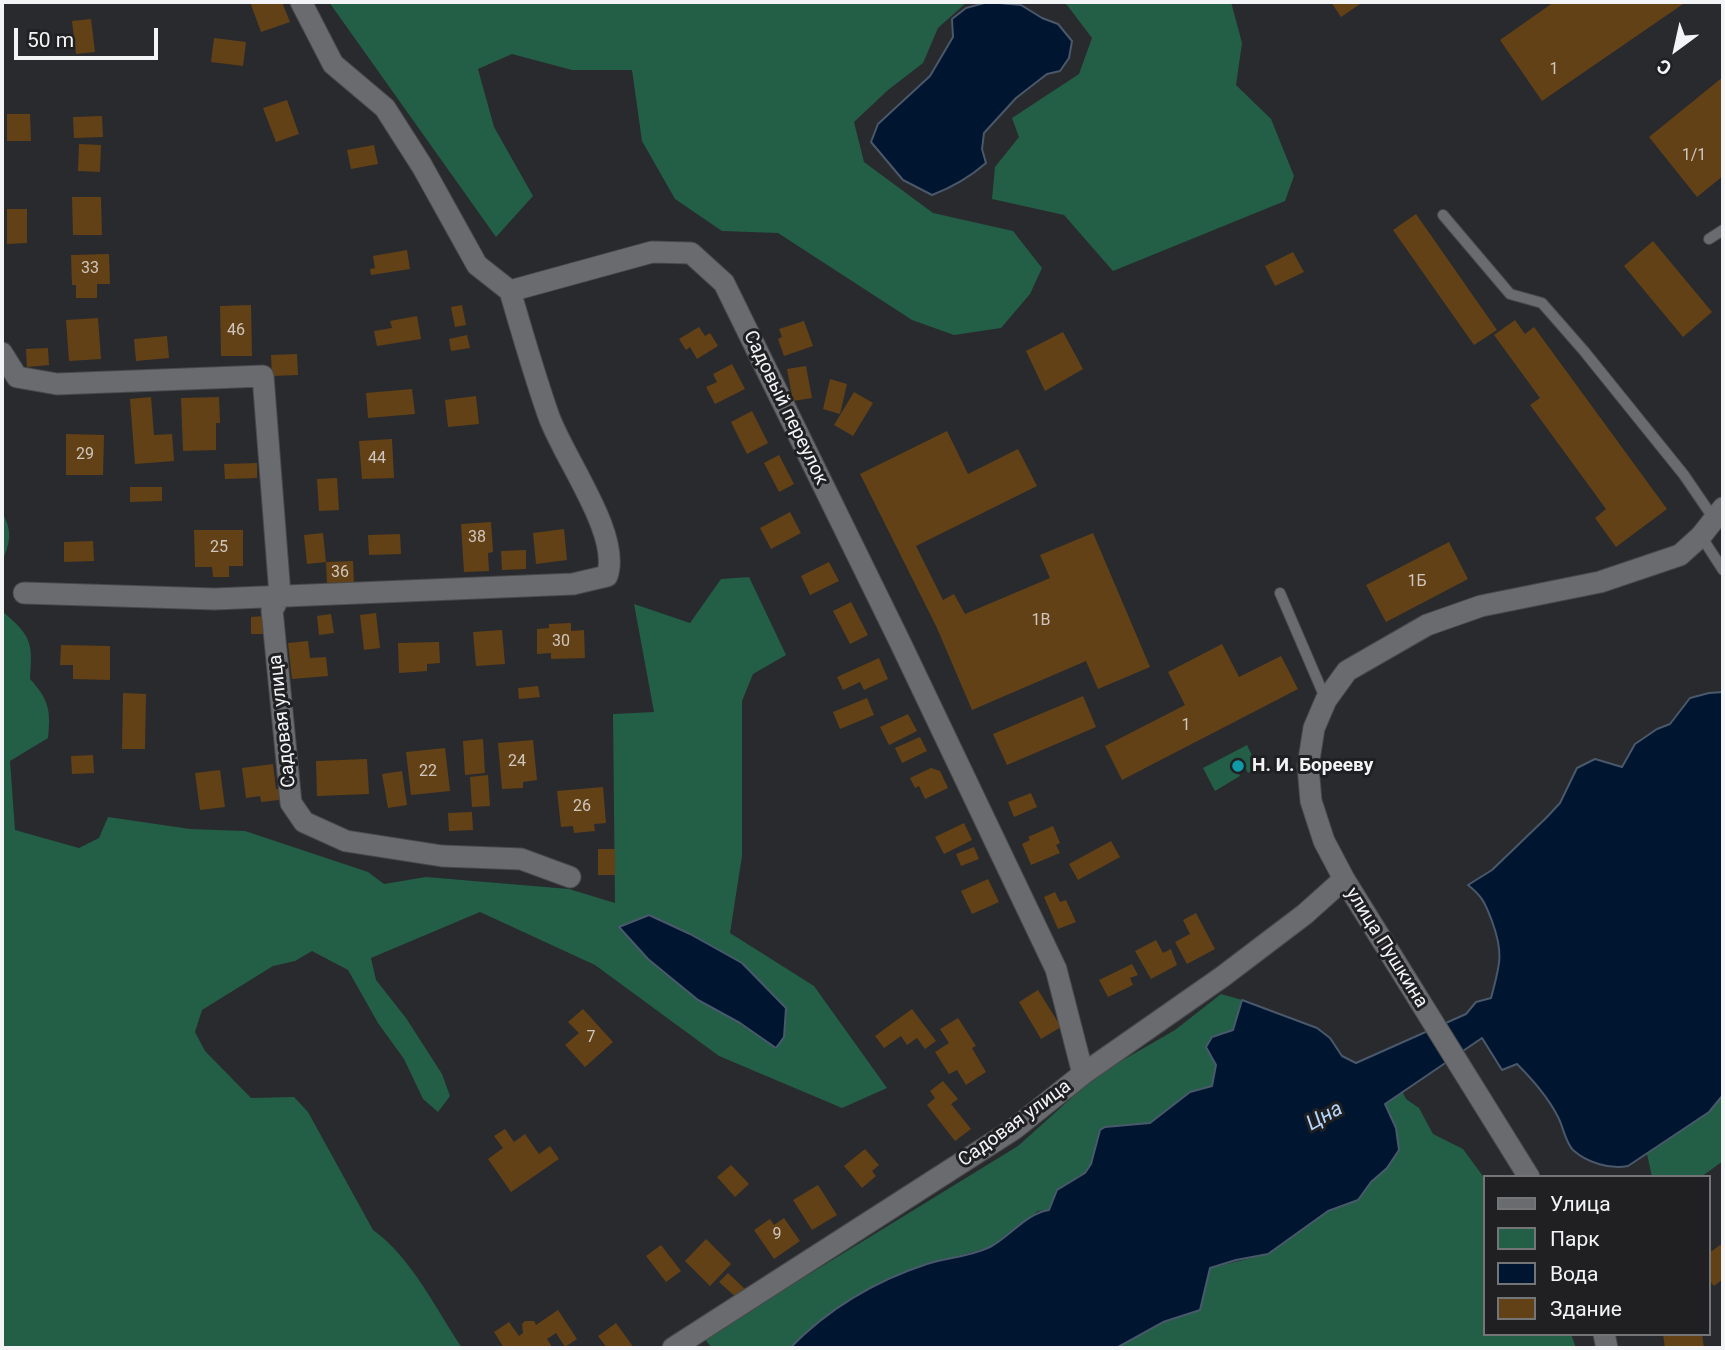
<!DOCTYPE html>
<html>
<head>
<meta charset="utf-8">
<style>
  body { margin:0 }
  #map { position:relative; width:1725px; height:1350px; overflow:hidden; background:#292a2d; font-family:Roboto,sans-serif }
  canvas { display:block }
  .frame { position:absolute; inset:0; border:4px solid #f3f4f6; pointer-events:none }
  .legend { position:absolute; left:1483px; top:1175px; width:228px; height:161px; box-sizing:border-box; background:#202023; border:2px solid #747577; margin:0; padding:9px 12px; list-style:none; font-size:21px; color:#f3f4f6 }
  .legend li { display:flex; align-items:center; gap:14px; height:35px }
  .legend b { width:35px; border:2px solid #747577 }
  .north { position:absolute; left:1641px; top:14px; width:70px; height:70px; -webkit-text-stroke:5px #202023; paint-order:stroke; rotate:213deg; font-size:19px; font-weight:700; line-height:28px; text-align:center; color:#f3f4f6 }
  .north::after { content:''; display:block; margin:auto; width:24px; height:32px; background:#f3f4f6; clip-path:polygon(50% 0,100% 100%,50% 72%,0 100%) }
  .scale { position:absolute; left:14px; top:28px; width:144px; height:32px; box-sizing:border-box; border:4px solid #f3f4f6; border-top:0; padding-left:9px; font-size:21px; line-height:24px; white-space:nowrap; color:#f3f4f6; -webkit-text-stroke:5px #202023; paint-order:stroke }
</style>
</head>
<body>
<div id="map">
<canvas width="1725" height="1350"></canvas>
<div class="frame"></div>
<ul class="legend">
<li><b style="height:9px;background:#6a6b6e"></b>Улица</li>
<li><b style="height:19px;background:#235e47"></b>Парк</li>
<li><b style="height:19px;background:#00152f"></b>Вода</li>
<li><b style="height:19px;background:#634116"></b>Здание</li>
</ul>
<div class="north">С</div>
<div class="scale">50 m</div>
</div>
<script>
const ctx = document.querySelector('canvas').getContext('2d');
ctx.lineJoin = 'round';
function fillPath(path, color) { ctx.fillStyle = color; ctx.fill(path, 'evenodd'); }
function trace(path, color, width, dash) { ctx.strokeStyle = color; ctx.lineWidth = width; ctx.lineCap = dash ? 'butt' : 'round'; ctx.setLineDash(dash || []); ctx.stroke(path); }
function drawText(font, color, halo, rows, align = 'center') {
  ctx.font = font + ' Roboto,sans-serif'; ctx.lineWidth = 6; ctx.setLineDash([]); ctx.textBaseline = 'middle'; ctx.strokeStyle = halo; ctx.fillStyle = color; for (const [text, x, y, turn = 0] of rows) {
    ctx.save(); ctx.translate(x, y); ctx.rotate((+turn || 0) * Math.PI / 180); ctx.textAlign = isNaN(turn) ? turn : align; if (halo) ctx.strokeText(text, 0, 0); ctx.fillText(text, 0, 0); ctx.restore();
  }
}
fillPath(new Path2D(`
  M329 2H967L938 28 923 63 888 90 854 122 864 162 933 213 1013 231 1042 268 1030 294 1001 328 954 335 912 320 778 233 722 231 675 199 642 141 632 70H572L512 54 478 69 494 127 533 196 496 237Z
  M1061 2H1231L1242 43 1236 85 1271 119 1294 176 1285 201 1113 271 1064 215 992 199 995 167 1019 137 1012 118 1079 74 1092 38 1067 5Z
  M2 512C13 532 10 542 2 562Z
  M749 577 786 655 753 674 742 701V856L730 933 814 986 887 1088 842 1108 719 1056 595 965 480 912 371 958 376 980 406 1018 442 1074 450 1096 438 1112 423 1099 404 1059 378 1023 348 970 312 951 295 961 273 966 202 1010 195 1032 205 1051 251 1098 294 1097 308 1112 373 1230C411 1257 436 1309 462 1348H2V611C31 636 33 641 30 679 49 700 51 710 48 738L10 761 15 830 79 848 99 838 108 817 190 829 245 831 368 872 384 884 426 877 569 889 615 903 613 714 654 712 634 604 690 623 721 579ZM648 959 775 1047 740 1023 698 1000Z
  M1247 745 1258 768 1248 773 1241 760 1234 764 1240 776 1215 791 1203 768Z
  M1221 994 1242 1000 1233 1031 1212 1037 1216 1065 1212 1086 1190 1092 1150 1123 1105 1127 1100 1131 1091 1164 1085 1173 1057 1190 1049 1210 1038 1211 990 1247 925 1265 806 1332 790 1348H712L703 1337 741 1316 1018 1146 1097 1075 1175 1030Z
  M1402 1091 1406 1099 1419 1108 1433 1134 1463 1149 1485 1179V1334H1571L1576 1348H1116L1163 1322 1200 1310 1210 1268 1268 1254 1328 1211 1358 1200 1371 1182 1387 1168 1396 1128 1385 1104Z
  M1723 1095V1161L1701 1177H1652L1647 1154 1709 1112Z`), '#235e47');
const water = new Path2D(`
  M988 2 1021 5 1042 18 1058 24 1072 41 1069 58 1060 71 1047 74 1016 98 984 133 982 149 986 163C970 177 953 187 932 195L903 180 871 142 878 124 930 76 953 37 952 19 966 8Z
  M1723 692V1095L1709 1112 1628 1166C1610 1170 1586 1162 1573 1150 1565 1142 1563 1125 1557 1115 1547 1096 1532 1079 1517 1064L1502 1070 1482 1038 1385 1104 1396 1128 1399 1150 1387 1168 1371 1182 1358 1200 1328 1211 1268 1254 1236 1260 1210 1268 1200 1310 1163 1322 1116 1348H790C828 1309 875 1281 927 1264 947 1258 971 1256 990 1247 1011 1236 1025 1214 1049 1210L1057 1190 1085 1173 1091 1164 1100 1130 1105 1127 1150 1123 1190 1092 1212 1086 1216 1065 1206 1047 1212 1037 1233 1030 1242 1000 1317 1028 1330 1038 1342 1056 1356 1063 1466 1014 1476 1002 1491 998C1500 964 1504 954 1492 921 1485 903 1483 897 1468 885L1492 870 1546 818 1560 803 1577 768 1595 759 1622 767 1635 744 1657 729 1670 724 1690 698 1709 693Z
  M649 915 690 934 742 963 786 1008 784 1037 776 1048 740 1023 698 1000 648 959 619 927Z`);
fillPath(water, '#00152f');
trace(water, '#49586b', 2);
fillPath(new Path2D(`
  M250 2H282L290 22 261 32Z
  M1331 2H1363L1341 17Z
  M1554 2H1686L1542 101 1500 40Z
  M91 19 95 52 76 54 72 21Z
  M214 38 246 42 243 66 211 62Z
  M1723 77V176L1697 197 1649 137Z
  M287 100 299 134 276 142 263 108Z
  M7 114H30L31 141H7Z
  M102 116 103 137 74 138 73 117Z
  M79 144 101 145 100 172 78 171Z
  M374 145 378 164 351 169 347 150Z
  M72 197H101L102 235H73Z
  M7 209H27V243L7 244Z
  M1416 214 1497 330 1474 345 1393 230Z
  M1653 241 1712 312 1683 337 1624 266Z
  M407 250 410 269 371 275 370 269 375 268 373 256Z
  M1293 252 1304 272 1275 286 1265 266Z
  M109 254 110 284H97V298H76V285H72L71 255Z
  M251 305 252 356H221L220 306Z
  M462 305 466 325 455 327 451 307Z
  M417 316 421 339 377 346 374 331 392 328 390 321Z
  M98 318 101 359 69 361 66 320Z
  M1515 320 1525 334 1534 327 1667 509 1616 547 1595 518 1606 509 1530 405 1540 398 1494 335Z
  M804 321 813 346 784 356 778 339 782 337 779 329Z
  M699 327 705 336 710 333 718 346 697 359 690 347 686 350 679 339Z
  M1063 332 1083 369 1045 391 1026 351Z
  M467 335 470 348 451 351 449 339Z
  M167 336 169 358 136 361 134 339Z
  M48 348 49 365 27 367 26 349Z
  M297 354 298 375 272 376 271 355Z
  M732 364 745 389 715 404 706 387 717 382 713 374Z
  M806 366 812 398 793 401 787 369Z
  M830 379 847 384 840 414 823 409Z
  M412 389 415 414 368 418 366 393Z
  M854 392 873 403 853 436 834 425Z
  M476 396 479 424 448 427 445 400Z
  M151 397 154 435 172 434 174 461 135 464 130 399Z
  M219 397 220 423H216V450L183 451 181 398Z
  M752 411 768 443 747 454 731 422Z
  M947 431 968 474 1018 449 1037 486 916 546 943 600 954 594 965 614 1050 578 1040 555 1093 533 1150 667 1098 689 1086 661 972 710 937 628 860 474Z
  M66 434 104 435 103 475H66Z
  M392 439 394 478 362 479 359 441Z
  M779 455 794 484 779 492 764 463Z
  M257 463V478L225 479 224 464Z
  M337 478 339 510 319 511 317 479Z
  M130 487H162V501L130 502Z
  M790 512 801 533 771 549 760 528Z
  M491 522 493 552 488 553 489 571 464 572 461 524Z
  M564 529 567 560 536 564 533 533Z
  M194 530H243V566H229V577H213L212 567H195Z
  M323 533 326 562 307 564 304 535Z
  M400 534 401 554 369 555 368 535Z
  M93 541 94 561 64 562V542Z
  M1449 542 1468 579 1386 622 1366 585Z
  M526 550V569L502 570 501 551Z
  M353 561 354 585H327L326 562Z
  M829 562 839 581 810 595 801 576Z
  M851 602 868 635 850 644 833 611Z
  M376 613 380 648 364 650 360 615Z
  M331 614 334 633 319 635 317 616Z
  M264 616V634H251V617Z
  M571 623V631L584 630 585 658 551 659V653L537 654V629L549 628V624Z
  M502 630 505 664 476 666 473 632Z
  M308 641 310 658 326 657 328 676 292 679 288 643Z
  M439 642 440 663 427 664V671L399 673 398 643Z
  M1222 644 1239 677 1281 656 1298 689 1122 780 1105 746 1185 705 1168 672Z
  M61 645 110 646V680L73 679V665H60Z
  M879 658 888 679 864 690 860 682 843 690 837 677Z
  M538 686 540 697 519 699 518 688Z
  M123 693 146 694 145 749H122Z
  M1083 696 1096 727 1007 765 993 734Z
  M867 698 874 715 840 729 833 712Z
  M908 714 917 731 889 745 880 727Z
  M920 737 927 751 902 763 895 748Z
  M483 739 485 773 465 775 463 741Z
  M533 740 537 780 523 782V788L502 789 498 743Z
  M445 748 450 791 411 795 406 752Z
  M93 755 94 773 72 774 71 756Z
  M367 759 369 794 317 796 316 761Z
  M273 764 276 789 286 788 287 799 261 802 260 796 246 798 242 768Z
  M931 768 940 771 948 788 925 799 919 786 915 788 910 778Z
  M220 770 225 807 200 810 195 773Z
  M402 771 407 805 388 808 382 774Z
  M488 775 490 806 472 807 470 777Z
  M603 787 606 823 594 824 595 831 574 833 573 826 561 827 557 791Z
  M1031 793 1037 807 1014 817 1008 802Z
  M472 812 473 830 449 831 448 813Z
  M964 823 972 840 944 854 935 837Z
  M1053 826 1060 843 1056 845 1060 853 1031 865 1022 844 1030 840 1028 837Z
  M1111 841 1120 857 1078 880 1069 864Z
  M974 847 979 859 961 866 956 854Z
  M598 849H615V875H598Z
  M988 879 999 902 972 914 961 891Z
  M1055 892 1060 902 1066 900 1076 922 1058 929 1044 897Z
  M1196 913 1215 949 1187 964 1175 942 1190 934 1183 920Z
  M1156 940 1163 953 1171 949 1177 965 1151 979 1135 951Z
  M1132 964 1138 975 1130 978 1133 985 1108 997 1099 980Z
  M1038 990 1061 1027 1041 1039 1019 1002Z
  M583 1009 613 1042 585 1067 565 1045 579 1033 568 1022Z
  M912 1009 936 1041 925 1049 917 1038 907 1045 901 1036 884 1048 875 1036Z
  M958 1018 976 1046 972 1048 986 1072 966 1085 957 1070 949 1074 935 1052 949 1043 940 1029Z
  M943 1081 958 1099 951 1104 971 1129 955 1141 927 1105 935 1098 930 1091Z
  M505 1129 514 1142 525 1134 539 1154 550 1146 559 1159 511 1192 488 1159 503 1148 494 1136Z
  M865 1149 879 1165 872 1171 876 1176 862 1188 844 1166Z
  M731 1165 749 1184 735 1197 717 1177Z
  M818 1185 837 1215 812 1230 793 1200Z
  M784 1218 800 1241 774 1259 754 1230 770 1219 774 1225Z
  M706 1239 731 1264 710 1286 685 1261Z
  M1723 1243V1279L1714 1286 1709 1280V1253Z
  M661 1245 681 1271 666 1282 646 1256Z
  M728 1273 746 1290 738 1299 719 1282Z
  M558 1310 577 1339 565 1347 556 1333 547 1339 552 1347 550 1348H504L494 1332 509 1322 519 1336 523 1333 522 1324 525 1321H534L536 1325Z
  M616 1323 634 1348H607L598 1336Z
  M1663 1334H1702L1704 1348H1665Z`), '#634116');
const lane = new Path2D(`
  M1443 215 1510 294 1542 303 1584 351 1684 475 1714 519
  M1709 239 1723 230
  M1701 536 1723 570
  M1280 593 1326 700`);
const street = new Path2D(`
  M301 2 333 64 385 108 422 166 477 265 510 291 652 252 691 253 724 283 899 640 1056 969 1083 1074
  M2 353 17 377 57 384 263 376 280 595 272 611 273 620 291 803 304 822 346 841 442 856 521 859 570 877
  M24 593 215 599 573 584 607 576C622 535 562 456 548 414 534 374 522 332 510 291
  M1529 1177 1344 879 1324 841 1311 801 1308 766 1314 728 1326 700 1347 671 1427 625 1481 606 1600 582 1680 555 1701 536 1723 508
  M1604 1334 1607 1348
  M673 1348 1014 1129 1083 1074 1222 977 1305 914 1344 879`);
trace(lane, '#48494b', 12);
trace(street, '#48494b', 23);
trace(lane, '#6a6b6e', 10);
trace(street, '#6a6b6e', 21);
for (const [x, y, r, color] of [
  [1238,766,7,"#0f9aa8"]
]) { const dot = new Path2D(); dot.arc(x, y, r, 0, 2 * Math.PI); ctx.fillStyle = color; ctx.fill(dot); trace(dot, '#202023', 2.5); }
drawText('16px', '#cfc7be', null, [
  ["1",1554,70],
  ["1/1",1694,156],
  ["33",90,269],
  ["46",236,331],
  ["29",85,455],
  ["44",377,459],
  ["38",477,538],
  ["25",219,548],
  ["36",340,573],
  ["1Б",1417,582],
  ["1В",1041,621],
  ["30",561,642],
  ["1",1186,726],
  ["24",517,762],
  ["22",428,772],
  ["26",582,807],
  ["7",591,1038],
  ["9",777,1235]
]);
drawText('19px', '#f3f4f6', '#202023', [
  ["Садовый переулок",785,408,64],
  ["Садовая улица",283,721,-96],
  ["улица Пушкина",1386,948,58],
  ["Садовая улица",1015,1124,-36]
]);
drawText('bold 19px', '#f3f4f6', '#202023', [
  ["Н. И. Борееву",1252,766]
], 'left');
drawText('italic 21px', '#b6d6fb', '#202023', [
  ["Цна",1325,1117,-29]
]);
</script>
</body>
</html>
